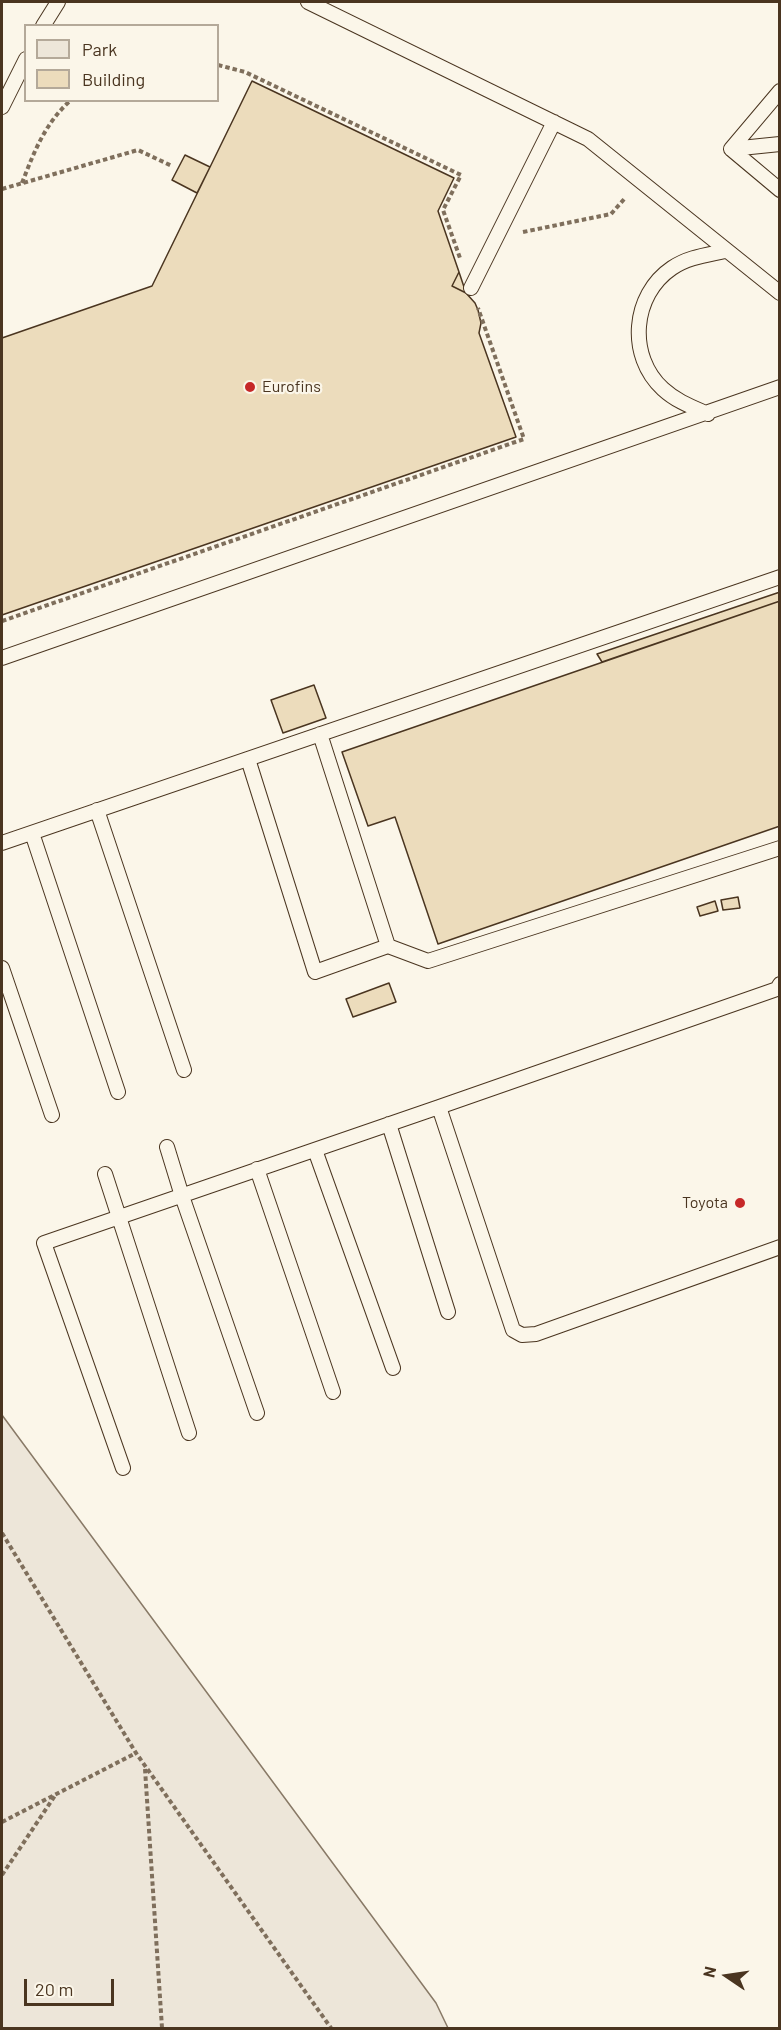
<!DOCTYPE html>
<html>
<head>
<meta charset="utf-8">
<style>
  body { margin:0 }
  #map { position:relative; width:781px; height:2030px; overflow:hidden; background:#fbf6e9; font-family:Barlow,sans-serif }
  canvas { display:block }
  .frame { position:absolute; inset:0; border:3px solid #4a3520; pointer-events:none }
  .legend { position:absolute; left:24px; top:24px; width:195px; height:78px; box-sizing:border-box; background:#fbf6e9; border:2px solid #b4a999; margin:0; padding:8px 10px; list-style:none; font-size:18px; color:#4a3520 }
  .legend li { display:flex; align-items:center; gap:12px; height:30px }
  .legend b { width:30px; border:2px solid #b4a999 }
  .north { position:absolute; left:697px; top:1946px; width:60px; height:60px; -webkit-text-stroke:4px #fbf6e9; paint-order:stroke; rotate:283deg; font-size:16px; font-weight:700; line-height:24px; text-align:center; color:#4a3520 }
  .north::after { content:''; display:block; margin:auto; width:21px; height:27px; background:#4a3520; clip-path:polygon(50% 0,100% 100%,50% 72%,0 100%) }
  .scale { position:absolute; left:24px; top:1979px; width:90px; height:27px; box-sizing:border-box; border:3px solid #4a3520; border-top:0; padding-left:8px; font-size:18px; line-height:21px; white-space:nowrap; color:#4a3520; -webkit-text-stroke:4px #fbf6e9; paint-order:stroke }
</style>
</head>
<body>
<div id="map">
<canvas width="781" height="2030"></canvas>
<div class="frame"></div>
<ul class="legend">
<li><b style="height:16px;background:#ede6d9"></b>Park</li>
<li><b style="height:16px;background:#ecdcbc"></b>Building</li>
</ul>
<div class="north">N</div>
<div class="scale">20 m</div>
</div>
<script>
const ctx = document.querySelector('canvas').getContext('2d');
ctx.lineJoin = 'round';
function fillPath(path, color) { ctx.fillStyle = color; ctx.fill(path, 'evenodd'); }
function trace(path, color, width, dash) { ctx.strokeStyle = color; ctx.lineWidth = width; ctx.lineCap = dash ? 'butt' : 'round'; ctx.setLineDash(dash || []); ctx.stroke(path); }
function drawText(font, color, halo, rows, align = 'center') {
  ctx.font = font + ' Barlow,sans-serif'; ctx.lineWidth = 4.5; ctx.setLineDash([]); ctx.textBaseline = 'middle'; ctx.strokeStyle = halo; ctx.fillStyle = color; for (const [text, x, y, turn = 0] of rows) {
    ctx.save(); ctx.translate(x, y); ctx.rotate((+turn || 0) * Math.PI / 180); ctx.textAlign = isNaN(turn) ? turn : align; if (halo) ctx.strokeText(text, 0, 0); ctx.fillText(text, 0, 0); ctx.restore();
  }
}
const green = new Path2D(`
  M2 1415 436 2003 448 2028H2Z`);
fillPath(green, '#ede6d9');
trace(green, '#887966', 1.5);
const building = new Path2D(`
  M252 81 454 178 438 211 459 272 452 286 466 293 475 303 478 310 481 323 479 333 516 437 2 615V338L152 286Z
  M185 155 210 167 197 193 172 180Z
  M459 272 466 293 452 286Z
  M780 592V601L602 662 597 654Z
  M780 601V826L438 944 395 817 368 826 342 752Z
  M314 685 326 718 283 733 271 700Z
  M738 897 740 908 723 910 721 900Z
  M715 901 718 911 700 916 697 907Z
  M389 983 396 1002 353 1017 346 999Z`);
fillPath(building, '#ecdcbc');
trace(building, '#4a3520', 1.5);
const service = new Path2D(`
  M308 2 588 139 780 293
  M43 26 58 2
  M780 91 731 149 780 190
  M2 107 26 59
  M731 149 780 144
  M471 288 554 122
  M708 414C692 407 676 401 663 389 627 356 632 295 672 268 688 257 707 255 725 251
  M2 658 780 387
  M248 759 315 972 388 946 320 734
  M97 810 184 1070
  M32 833 118 1092
  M2 843 780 577
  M388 946 428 961 780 848
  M2 968 52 1115
  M780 984 777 989 439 1107 513 1330 522 1335 536 1334 780 1247
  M389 1124 448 1312
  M167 1147 182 1196 257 1413
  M315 1150 393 1368
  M257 1169 333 1392
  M105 1174 189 1433
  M123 1468 44 1243 439 1107`);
trace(service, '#4a3520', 16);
trace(new Path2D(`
  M218 65 245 72 461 175 443 210 460 258
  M22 183C34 152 45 123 71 100
  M2 189 138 150 172 166
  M523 232 611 214 626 197
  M2 621 524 439 478 308
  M2 1533 136 1753 331 2028
  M145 1769 162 2028
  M2 1822 136 1753
  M2 1875 56 1794`), '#7f6f5c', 4, [4.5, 3]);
trace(service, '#fbf6e9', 14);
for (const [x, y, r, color] of [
  [250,387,6,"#c62828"],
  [740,1203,6,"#c62828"]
]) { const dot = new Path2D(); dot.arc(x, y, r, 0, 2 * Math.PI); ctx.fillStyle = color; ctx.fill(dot); trace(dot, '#fbf6e9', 2); }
drawText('16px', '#4a3520', '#fbf6e9', [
  ["Eurofins",262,387],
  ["Toyota",728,1203,"right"]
], 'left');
</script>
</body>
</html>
